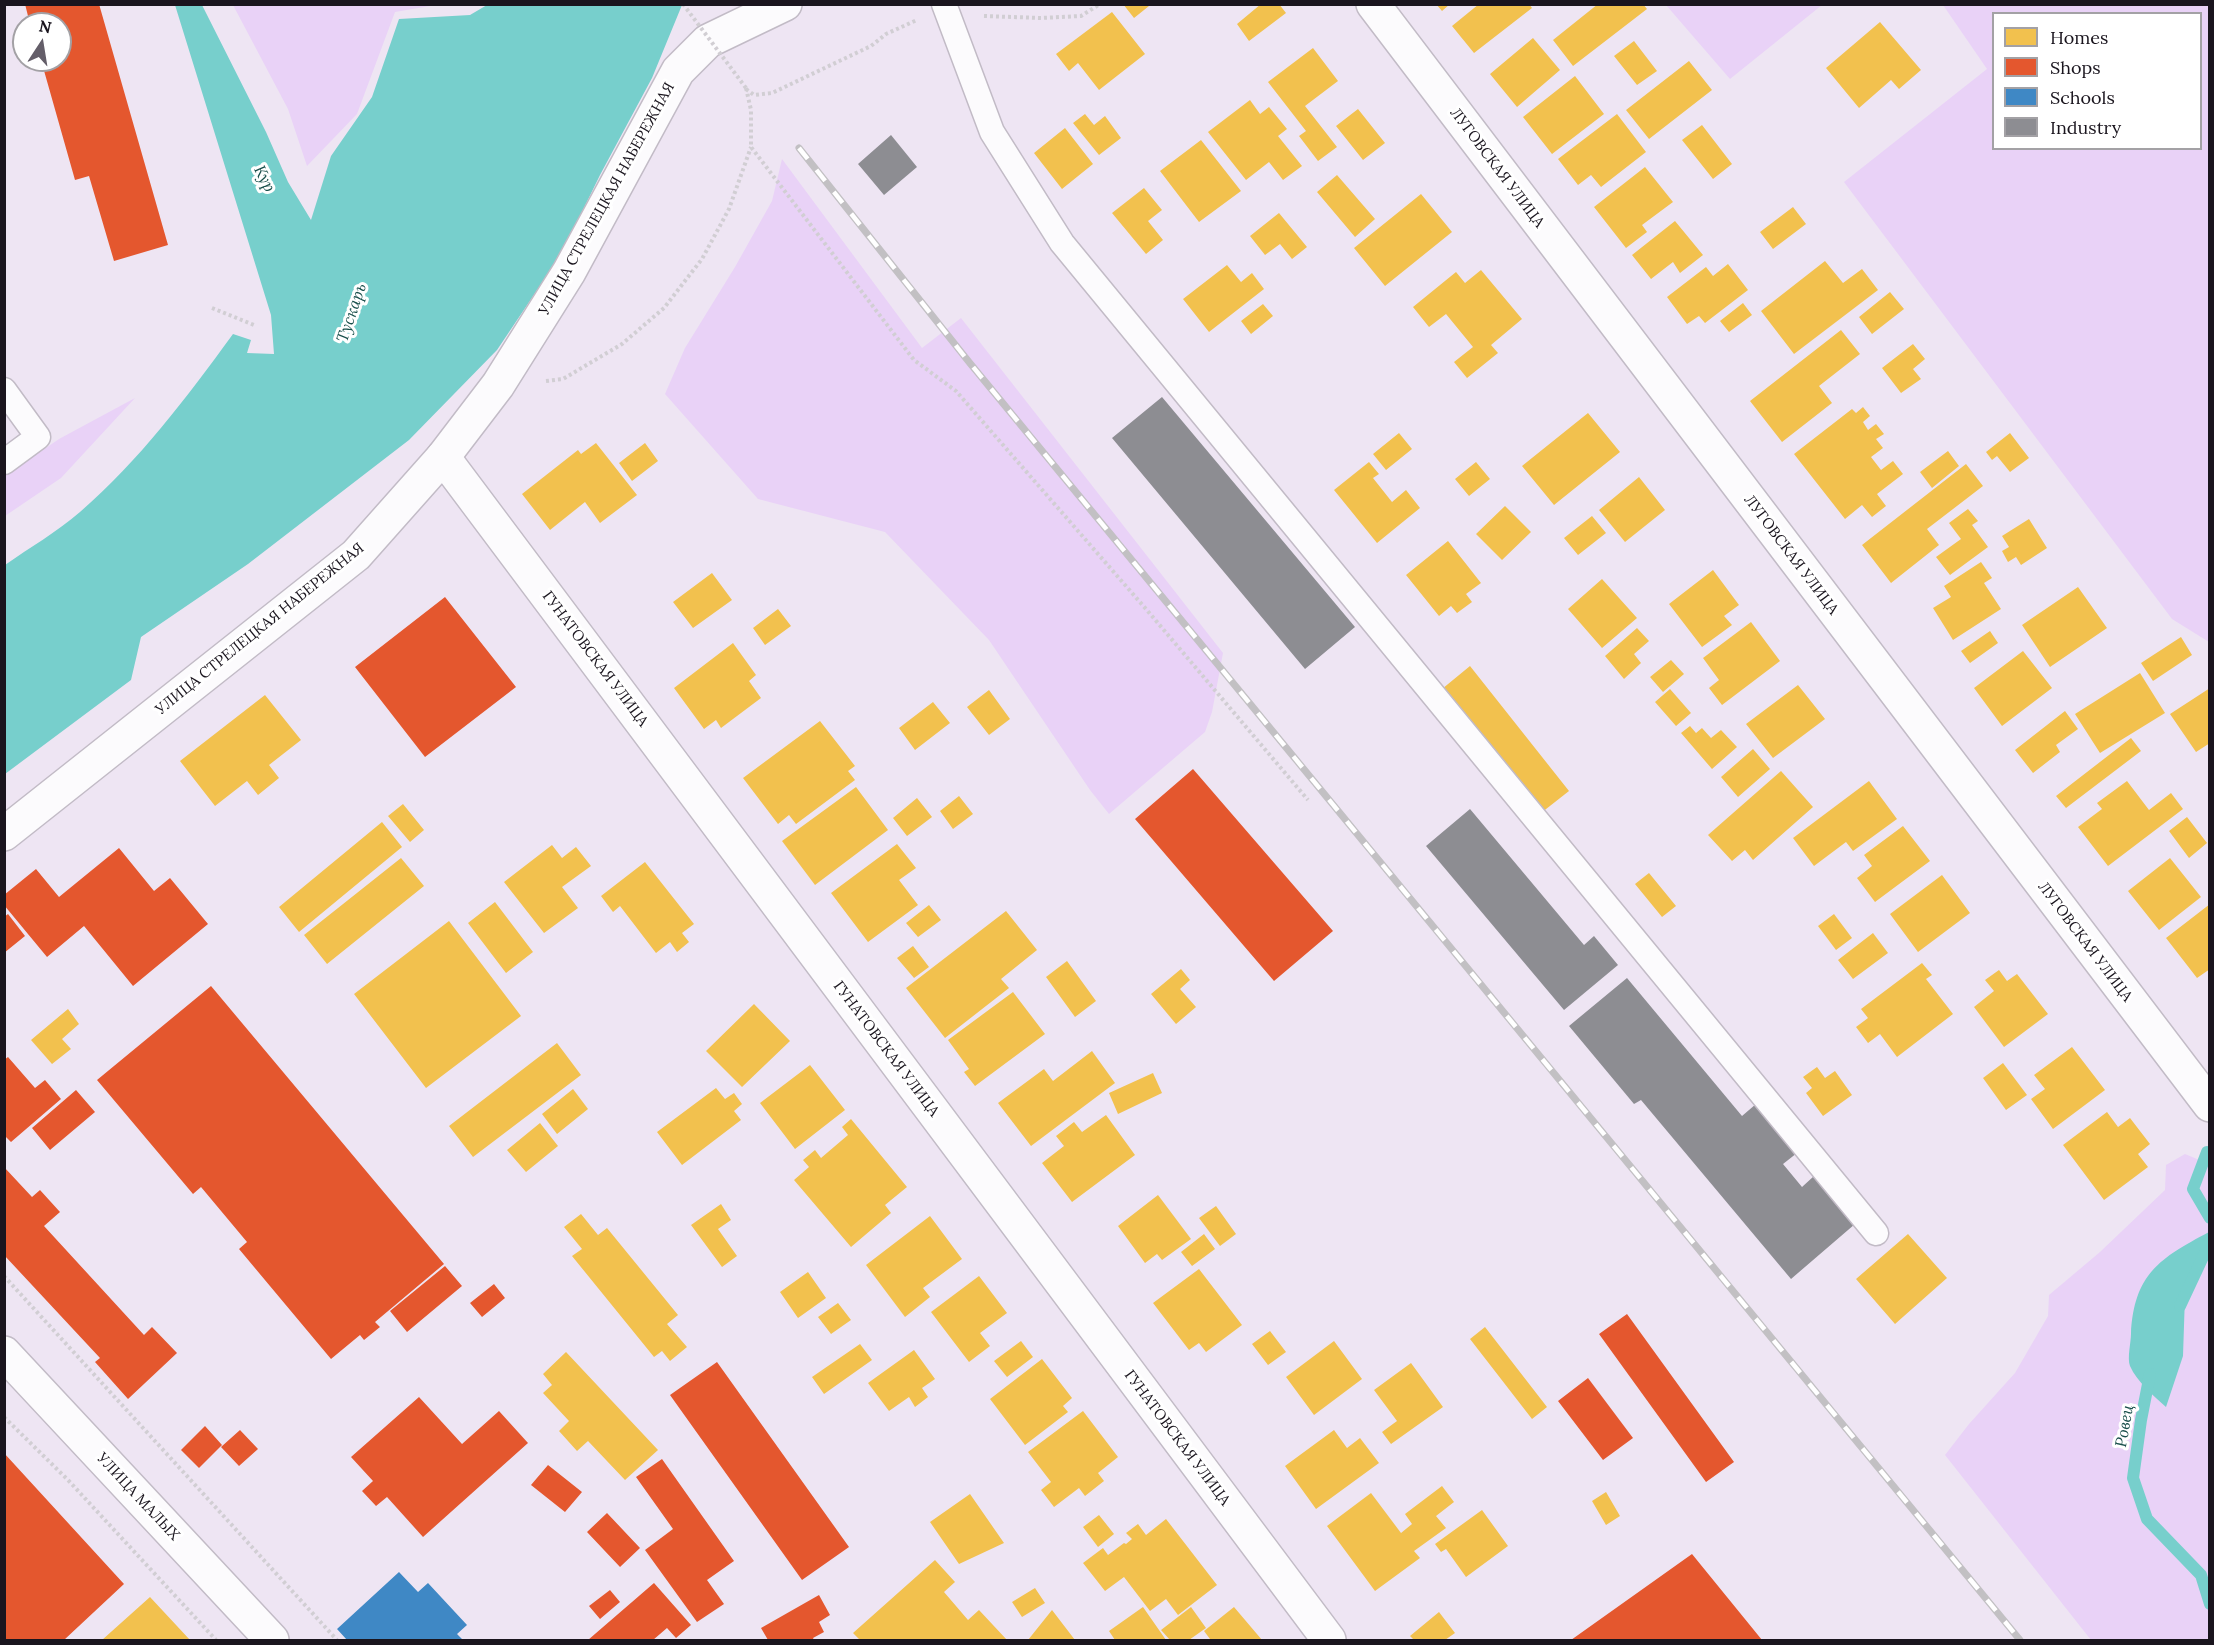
<!DOCTYPE html>
<html>
<head>
<meta charset="utf-8">
<style>
  body { margin:0 }
  #map { position:relative; width:2214px; height:1645px; overflow:hidden; background:#eee5f3; font-family:Lora,serif }
  canvas { display:block }
  .frame { position:absolute; inset:0; border:6px solid #1a151e; pointer-events:none }
  .legend { position:absolute; left:1992px; top:12px; width:210px; height:138px; box-sizing:border-box; background:#fff; border:2px solid #a3a1a5; margin:0; padding:8px 10px; list-style:none; font-size:18px; color:#1a151e }
  .legend li { display:flex; align-items:center; gap:12px; height:30px }
  .legend b { width:30px; border:2px solid #a3a1a5 }
  .north { position:absolute; left:12px; top:12px; width:60px; height:60px; box-sizing:border-box; background:#fff; border:2px solid #a3a1a5; border-radius:50%; rotate:12deg; font-size:16px; font-weight:700; line-height:24px; text-align:center; color:#1a151e }
  .north::after { content:''; display:block; margin:auto; width:21px; height:27px; background:#645e69; clip-path:polygon(50% 0,100% 100%,50% 72%,0 100%) }
</style>
</head>
<body>
<div id="map">
<canvas width="2214" height="1645"></canvas>
<div class="frame"></div>
<ul class="legend">
<li><b style="height:16px;background:#f2c14e"></b>Homes</li>
<li><b style="height:16px;background:#e4572e"></b>Shops</li>
<li><b style="height:16px;background:#3f88c5"></b>Schools</li>
<li><b style="height:16px;background:#8d8d92"></b>Industry</li>
</ul>
<div class="north">N</div>
</div>
<script>
const ctx = document.querySelector('canvas').getContext('2d');
ctx.lineJoin = 'round';
function fillPath(path, color) { ctx.fillStyle = color; ctx.fill(path, 'evenodd'); }
function trace(path, color, width, dash) { ctx.strokeStyle = color; ctx.lineWidth = width; ctx.lineCap = dash ? 'butt' : 'round'; ctx.setLineDash(dash || []); ctx.stroke(path); }
function drawText(font, color, halo, rows, align = 'center') {
  ctx.font = font + ' Lora,serif'; ctx.lineWidth = 6; ctx.setLineDash([]); ctx.textBaseline = 'middle'; ctx.strokeStyle = halo; ctx.fillStyle = color; for (const [text, x, y, turn = 0] of rows) {
    ctx.save(); ctx.translate(x, y); ctx.rotate((+turn || 0) * Math.PI / 180); ctx.textAlign = isNaN(turn) ? turn : align; if (halo) ctx.strokeText(text, 0, 0); ctx.fillText(text, 0, 0); ctx.restore();
  }
}
fillPath(new Path2D(`
  M233 5H436L395 12 357 114 307 166 288 109Z
  M1666 5H1822L1730 79Z
  M1943 5H2209V642L2172 619 1844 182 1987 69ZM1994 14H2200V148H1994Z
  M782 159 922 348 961 318 1223 653 1212 712 1205 732 1109 814 1090 790 989 640 885 532 758 499 665 394 685 348 735 267 772 201Z
  M135 398 61 478 5 516V476L59 439Z
  M2185 1154 2209 1164V1640H2091L1945 1455 1969 1424 2015 1373 2048 1316 2049 1295 2100 1252 2165 1190 2166 1165Z`), '#e9d2f7');
fillPath(new Path2D(`
  M175 5H202L266 132 288 182 311 220 331 156 372 97 399 19 470 15 487 5H682L652 78 600 175 562 253 497 350 409 440 248 564 141 637 131 680 5 774V565C29 548 57 532 80 512 139 461 187 397 233 334L251 340 247 353 274 354 271 315Z
  M2209 1232V1242L2185 1295 2183 1356 2166 1407C2154 1396 2137 1382 2130 1366 2127 1358 2131 1342 2131 1334 2134 1274 2160 1258 2209 1232Z`), '#77cfcc');
fillPath(new Path2D(`
  M1123 4H1148L1149 6 1134 18Z
  M1261 4H1279L1286 13 1249 41 1237 24Z
  M1436 4H1450L1442 11Z
  M1479 4H1529L1532 8 1474 53 1452 26Z
  M1598 4H1643L1647 9 1573 66 1553 40Z
  M1112 12 1145 54 1099 90 1078 63 1069 71 1056 54Z
  M1880 22 1921 70 1899 89 1891 80 1859 108 1826 68Z
  M1533 38 1560 70 1517 107 1490 74Z
  M1634 41 1657 71 1637 85 1614 56Z
  M1313 48 1338 81 1305 106 1337 147 1318 161 1299 136 1306 131 1268 82Z
  M1689 61 1712 90 1649 139 1626 110Z
  M1575 76 1604 114 1552 154 1523 117Z
  M1250 100 1260 114 1269 107 1287 129 1278 136 1302 166 1283 180 1269 162 1246 180 1208 132Z
  M1358 109 1385 143 1363 160 1336 126Z
  M1085 114 1094 125 1105 116 1121 138 1099 155 1073 123Z
  M1617 114 1646 152 1601 187 1591 175 1578 185 1558 159Z
  M1702 125 1732 164 1713 179 1682 140Z
  M1065 128 1093 164 1062 189 1034 153Z
  M1201 140 1241 191 1199 222 1160 171Z
  M1645 167 1673 202 1642 225 1647 232 1626 248 1594 207Z
  M1337 175 1375 219 1355 237 1317 192Z
  M1144 188 1162 210 1148 221 1163 240 1146 254 1112 213Z
  M1421 194 1452 232 1385 286 1354 248Z
  M1793 207 1806 224 1773 249 1760 232Z
  M1279 213 1307 247 1292 259 1280 244 1265 255 1250 236Z
  M1675 221 1703 255 1680 273 1673 262 1651 279 1632 255Z
  M1825 261 1843 283 1862 269 1878 290 1794 354 1761 311Z
  M1728 264 1748 290 1705 323 1699 316 1687 324 1667 297 1706 267 1713 276Z
  M1227 265 1241 282 1252 273 1264 289 1209 332 1183 299Z
  M1481 270 1522 319 1491 345 1498 353 1467 378 1454 362 1473 347 1446 314 1429 327 1413 307 1456 272 1465 283Z
  M1890 292 1904 309 1872 334 1859 317Z
  M1743 303 1752 315 1729 332 1720 321Z
  M1263 304 1273 316 1251 334 1241 321Z
  M1841 330 1860 354 1819 386 1832 403 1782 442 1750 401Z
  M1913 344 1925 359 1913 369 1921 379 1901 393 1882 368Z
  M1863 407 1870 416 1863 422 1868 430 1876 424 1884 434 1876 439 1883 448 1871 457 1881 470 1893 461 1903 474 1877 494 1886 506 1872 517 1862 505 1845 519 1794 454 1852 409 1856 413Z
  M1588 413 1620 452 1554 505 1522 466Z
  M1399 433 1412 449 1386 470 1373 454Z
  M2010 433 2029 458 2010 472 1997 456 1992 460 1986 452Z
  M596 443 637 495 600 523 585 502 550 530 522 494 578 450 581 454Z
  M645 443 658 461 632 481 619 463Z
  M1948 451 1959 466 1932 488 1920 472Z
  M1369 462 1379 474 1373 478 1392 502 1406 490 1420 508 1377 543 1334 490Z
  M1476 462 1490 479 1469 496 1455 479Z
  M1966 464 1983 486 1927 529 1939 545 1891 583 1862 545Z
  M1639 477 1665 510 1625 542 1599 510Z
  M1505 506 1531 532 1502 560 1476 534Z
  M1968 509 1978 521 1972 525 1988 547 1950 575 1936 557 1961 539 1949 523Z
  M1592 516 1606 533 1578 555 1564 538Z
  M2029 519 2047 548 2021 565 2016 557 2008 562 2002 551 2009 547 2002 536Z
  M1448 541 1481 583 1466 594 1472 602 1457 613 1451 606 1439 616 1406 575Z
  M1981 562 1992 578 1984 583 2001 609 1953 640 1933 608 1951 597 1944 586Z
  M1713 570 1739 605 1724 616 1732 625 1702 647 1669 604Z
  M712 573 732 600 693 628 673 602Z
  M1602 579 1637 618 1602 648 1568 609Z
  M2078 587 2107 628 2050 667 2022 625Z
  M778 609 791 626 765 645 753 628Z
  M1751 622 1780 661 1722 705 1709 688 1719 680 1703 658Z
  M1637 628 1649 641 1634 654 1641 663 1624 679 1605 656Z
  M1990 631 1998 643 1970 663 1961 651Z
  M2181 637 2192 655 2153 681 2141 663Z
  M733 643 756 675 749 681 761 698 721 728 716 720 704 729 674 688Z
  M2023 651 2052 688 2002 726 1974 688Z
  M1671 660 1684 674 1663 692 1650 677Z
  M1470 666 1569 791 1541 813 1442 689Z
  M2140 673 2165 713 2100 753 2075 714Z
  M1798 685 1825 719 1773 758 1746 724Z
  M2210 688V743L2196 752 2170 714Z
  M1670 689 1691 713 1676 726 1655 702Z
  M989 690 1010 719 989 735 967 707Z
  M265 695 301 740 269 765 279 778 258 795 247 781 215 806 180 761Z
  M933 702 950 723 915 750 899 728Z
  M2065 711 2078 729 2056 745 2060 752 2033 773 2015 750Z
  M820 721 855 766 848 771 855 780 796 824 789 815 778 824 743 778Z
  M1690 726 1696 733 1702 728 1711 738 1721 730 1737 747 1712 769 1681 733Z
  M2131 738 2141 751 2066 808 2056 796Z
  M1753 749 1770 769 1738 797 1721 777Z
  M1781 771 1813 807 1753 860 1745 850 1732 861 1708 835Z
  M1869 781 1897 819 1853 851 1846 842 1814 866 1793 838Z
  M2127 781 2149 810 2171 793 2183 809 2108 866 2078 827 2102 809 2097 803Z
  M856 787 888 830 815 885 782 841Z
  M959 796 973 814 953 829 940 811Z
  M917 798 932 817 907 836 893 818Z
  M403 804 424 830 410 842 388 816Z
  M2187 817 2207 843 2189 858 2169 831Z
  M382 822 402 847 299 932 279 907Z
  M1903 826 1930 861 1875 902 1857 878 1872 866 1864 855Z
  M897 844 916 868 899 880 918 905 868 942 831 893Z
  M552 845 562 858 576 847 591 866 562 887 578 908 544 933 504 882Z
  M401 858 424 886 327 964 304 935Z
  M2170 858 2201 897 2159 930 2128 891Z
  M645 862 694 924 682 933 689 942 677 952 670 942 656 953 620 906 613 912 601 896Z
  M1649 873 1676 906 1662 917 1635 884Z
  M1942 875 1970 913 1918 952 1890 914Z
  M495 902 533 952 506 973 468 923Z
  M2210 904V969L2197 978 2166 938Z
  M929 905 941 920 918 937 906 923Z
  M1006 911 1037 950 1001 979 1009 988 945 1038 906 988Z
  M1834 914 1852 938 1836 950 1818 926Z
  M449 921 521 1016 426 1088 354 994Z
  M1873 933 1888 953 1853 979 1838 960Z
  M913 946 929 967 914 978 897 958Z
  M1067 961 1096 1001 1075 1017 1046 977Z
  M1922 963 1932 975 1926 979 1953 1014 1897 1057 1880 1034 1868 1043 1856 1027 1868 1018 1861 1009Z
  M1181 969 1190 980 1180 989 1196 1007 1176 1024 1151 994Z
  M1999 970 2007 981 2017 974 2048 1014 2004 1047 1974 1007 1994 991 1985 980Z
  M1013 992 1045 1034 975 1086 964 1072 969 1069 948 1040Z
  M754 1004 790 1041 742 1087 706 1051Z
  M68 1009 79 1024 62 1039 71 1049 52 1064 31 1040Z
  M557 1043 581 1075 473 1157 449 1126Z
  M2072 1047 2105 1090 2053 1129 2031 1099 2045 1089 2034 1075Z
  M1092 1051 1115 1083 1031 1146 998 1103 1044 1069 1053 1081Z
  M2003 1063 2027 1095 2006 1110 1983 1078Z
  M810 1065 845 1110 795 1149 760 1103Z
  M1817 1067 1825 1078 1835 1071 1852 1095 1823 1116 1806 1093 1812 1088 1803 1077Z
  M1153 1073 1162 1093 1118 1114 1109 1093Z
  M716 1088 725 1099 734 1093 742 1104 734 1111 741 1120 682 1165 657 1132Z
  M573 1089 588 1109 557 1134 542 1114Z
  M2107 1112 2118 1127 2130 1118 2150 1144 2138 1154 2148 1167 2104 1200 2063 1145Z
  M1106 1115 1135 1155 1072 1202 1042 1163 1064 1146 1056 1136 1074 1122 1082 1132Z
  M851 1119 907 1187 885 1205 891 1213 851 1247 794 1180 809 1167 803 1160 815 1150 821 1158 848 1135 842 1127Z
  M540 1123 558 1146 526 1172 507 1150Z
  M1158 1195 1191 1239 1162 1260 1157 1254 1145 1263 1118 1226Z
  M721 1204 731 1220 718 1229 737 1256 722 1267 691 1225Z
  M1216 1206 1236 1234 1220 1246 1199 1218Z
  M581 1214 598 1235 607 1228 678 1315 667 1324 687 1347 670 1361 662 1351 654 1357 572 1256 582 1249 564 1227Z
  M930 1216 962 1259 923 1288 930 1297 905 1317 866 1265Z
  M1204 1234 1215 1249 1192 1266 1181 1252Z
  M1908 1234 1947 1278 1895 1324 1856 1279Z
  M1199 1269 1242 1325 1206 1352 1199 1343 1189 1350 1153 1303Z
  M808 1272 826 1298 798 1318 780 1292Z
  M979 1276 1007 1313 980 1333 990 1346 969 1362 931 1312Z
  M838 1303 851 1320 831 1334 818 1317Z
  M1485 1327 1547 1407 1532 1419 1470 1339Z
  M1270 1331 1286 1352 1268 1365 1252 1344Z
  M1021 1341 1033 1357 1007 1377 994 1361Z
  M1334 1341 1362 1379 1314 1415 1286 1377Z
  M860 1344 872 1360 824 1394 812 1377Z
  M914 1350 935 1379 922 1388 928 1397 915 1407 909 1397 889 1411 868 1383Z
  M566 1352 658 1450 625 1480 588 1441 577 1451 559 1431 569 1421 543 1393 552 1385 543 1374Z
  M1042 1359 1072 1398 1063 1406 1068 1412 1025 1445 990 1399Z
  M1411 1363 1443 1407 1391 1444 1382 1432 1397 1421 1374 1390Z
  M1083 1411 1118 1457 1098 1473 1104 1481 1085 1496 1079 1488 1054 1507 1041 1490 1051 1482 1028 1452Z
  M1334 1430 1347 1448 1360 1438 1379 1463 1316 1509 1285 1466Z
  M1442 1486 1454 1502 1436 1516 1446 1528 1414 1551 1420 1558 1375 1591 1327 1526 1371 1493 1401 1533 1412 1524 1405 1514Z
  M1606 1492 1620 1516 1606 1525 1592 1501Z
  M970 1494 1004 1543 959 1564 930 1522Z
  M1482 1510 1508 1546 1466 1577 1446 1549 1441 1552 1435 1544Z
  M1099 1515 1114 1534 1098 1547 1083 1527Z
  M1166 1519 1217 1585 1178 1615 1166 1599 1150 1611 1124 1577 1105 1591 1083 1563 1103 1548 1108 1555 1124 1543 1126 1544 1132 1539 1126 1533 1138 1524 1146 1535Z
  M935 1560 955 1582 944 1592 968 1620 979 1610 1007 1640H860L853 1633Z
  M1035 1588 1045 1603 1022 1617 1012 1602Z
  M150 1597 190 1640H102Z
  M1143 1607 1166 1640H1115L1109 1631Z
  M1191 1607 1206 1628 1189 1640H1170L1161 1630Z
  M1234 1607 1262 1640H1208L1210 1639 1204 1631Z
  M1052 1610 1075 1640H1028Z
  M1439 1612 1455 1633 1445 1640H1414L1410 1636Z`), '#f2c14e');
fillPath(new Path2D(`
  M25 4H99L168 245 114 261 89 176 75 180 41 60H60V24H30Z
  M445 597 516 687 425 757 355 667Z
  M1193 769 1333 931 1274 981 1135 819Z
  M119 848 154 891 170 878 208 924 133 986 84 926 47 957 4 905V895L36 869 59 897Z
  M8 914 25 936 4 953V917Z
  M211 986 444 1264 375 1322 380 1327 364 1340 360 1335 331 1359 239 1249 247 1242 201 1187 193 1194 97 1080Z
  M8 1057 35 1088 45 1080 61 1099 11 1142 4 1135V1060Z
  M76 1090 95 1112 50 1150 32 1128Z
  M4 1167 32 1197 40 1190 60 1212 44 1226 144 1335 152 1327 177 1353 128 1399 95 1362 100 1358 4 1255Z
  M445 1266 462 1286 407 1332 390 1311Z
  M494 1284 505 1298 482 1317 470 1303Z
  M1627 1314 1734 1462 1706 1482 1599 1334Z
  M717 1362 849 1547 802 1580 670 1395Z
  M1588 1378 1633 1438 1603 1460 1558 1401Z
  M419 1397 462 1444 499 1411 528 1443 423 1537 387 1497 376 1506 362 1491 373 1481 351 1457Z
  M205 1426 222 1445 199 1468 181 1450Z
  M240 1430 258 1449 239 1466 221 1447Z
  M4 1453 124 1584 64 1640H4Z
  M662 1459 734 1561 707 1580 724 1604 697 1622 645 1550 673 1529 636 1477Z
  M548 1465 582 1492 565 1512 531 1485Z
  M607 1513 640 1548 620 1567 587 1532Z
  M1692 1554 1762 1640H1571Z
  M654 1583 691 1625 676 1638 667 1628 653 1640H588Z
  M610 1590 620 1602 600 1619 589 1606Z
  M819 1595 830 1615 819 1622 824 1632 813 1638 814 1640H768L761 1628Z`), '#e4572e');
fillPath(new Path2D(`
  M399 1572 418 1592 428 1583 467 1625 457 1634 463 1640H347L337 1629Z`), '#3f88c5');
fillPath(new Path2D(`
  M891 135 917 167 884 195 858 164Z
  M1162 397 1355 627 1305 669 1112 438Z
  M1470 809 1584 945 1594 936 1618 965 1564 1010 1426 846Z
  M1627 978 1742 1116 1756 1104 1797 1153 1783 1164 1802 1187 1814 1176 1855 1224 1791 1279 1641 1100 1634 1104 1569 1026Z`), '#8d8d92');
trace(new Path2D(`
  M2207 1152 2193 1189 2210 1218
  M2180 1306 2210 1242
  M2150 1374 2141 1420 2133 1478 2147 1519 2201 1575 2210 1604`), '#77cfcc', 12);
const lane = new Path2D(`
  M944 4 992 132 1062 243 1876 1233
  M4 390 38 437 4 462`);
const street = new Path2D(`
  M1373 4 2210 1105
  M443 457 1329 1640`);
const secondary = new Path2D(`
  M4 834 356 555 443 457 498 385 569 272 678 71 708 41 785 4`);
const primary = new Path2D(`
  M4 1353 272 1640`);
trace(lane, '#c2bbc6', 27);
trace(street, '#c2bbc6', 36);
trace(secondary, '#c2bbc6', 36);
trace(primary, '#c2bbc6', 36);
trace(new Path2D(`
  M984 16 1041 18 1081 16 1100 4
  M746 88 751 110V147L914 360 956 391 1146 609 1308 800
  M746 89 754 95 772 93 871 46 886 34 917 20
  M212 308 254 325
  M546 381 563 379 622 344 664 308 702 259 729 209 751 147
  M4 1276 337 1640
  M4 1417 68 1480 216 1640`), '#d1ced3', 4, [3, 3]);
trace(lane, '#fcfbfd', 24);
trace(street, '#fcfbfd', 33);
trace(secondary, '#fcfbfd', 33);
trace(primary, '#fcfbfd', 33);
const rail = new Path2D(`
  M799 148 969 362 2020 1640`);
trace(rail, '#c2c0c3', 7);
trace(rail, '#fff', 4.5, [14]);
trace(new Path2D(`
  M683 4 746 88`), '#d1ced3', 4, [3, 3]);
drawText('15px', '#1a151e', '#fff', [
  ["ЛУГОВСКАЯ УЛИЦА",1497,168,53],
  ["УЛИЦА СТРЕЛЕЦКАЯ НАБЕРЕЖНАЯ",607,199,-61],
  ["ЛУГОВСКАЯ УЛИЦА",1791,555,53],
  ["УЛИЦА СТРЕЛЕЦКАЯ НАБЕРЕЖНАЯ",260,629,-39],
  ["ГУНАТОВСКАЯ УЛИЦА",595,659,53],
  ["ЛУГОВСКАЯ УЛИЦА",2085,942,53],
  ["ГУНАТОВСКАЯ УЛИЦА",886,1049,53],
  ["ГУНАТОВСКАЯ УЛИЦА",1177,1438,53],
  ["УЛИЦА МАЛЫХ",138,1497,47]
]);
drawText('italic 16px', '#194f4b', '#fff', [
  ["Кур",264,179,63],
  ["Тускарь",352,313,-71],
  ["Ровец",2125,1426,-80]
]);
</script>
</body>
</html>
